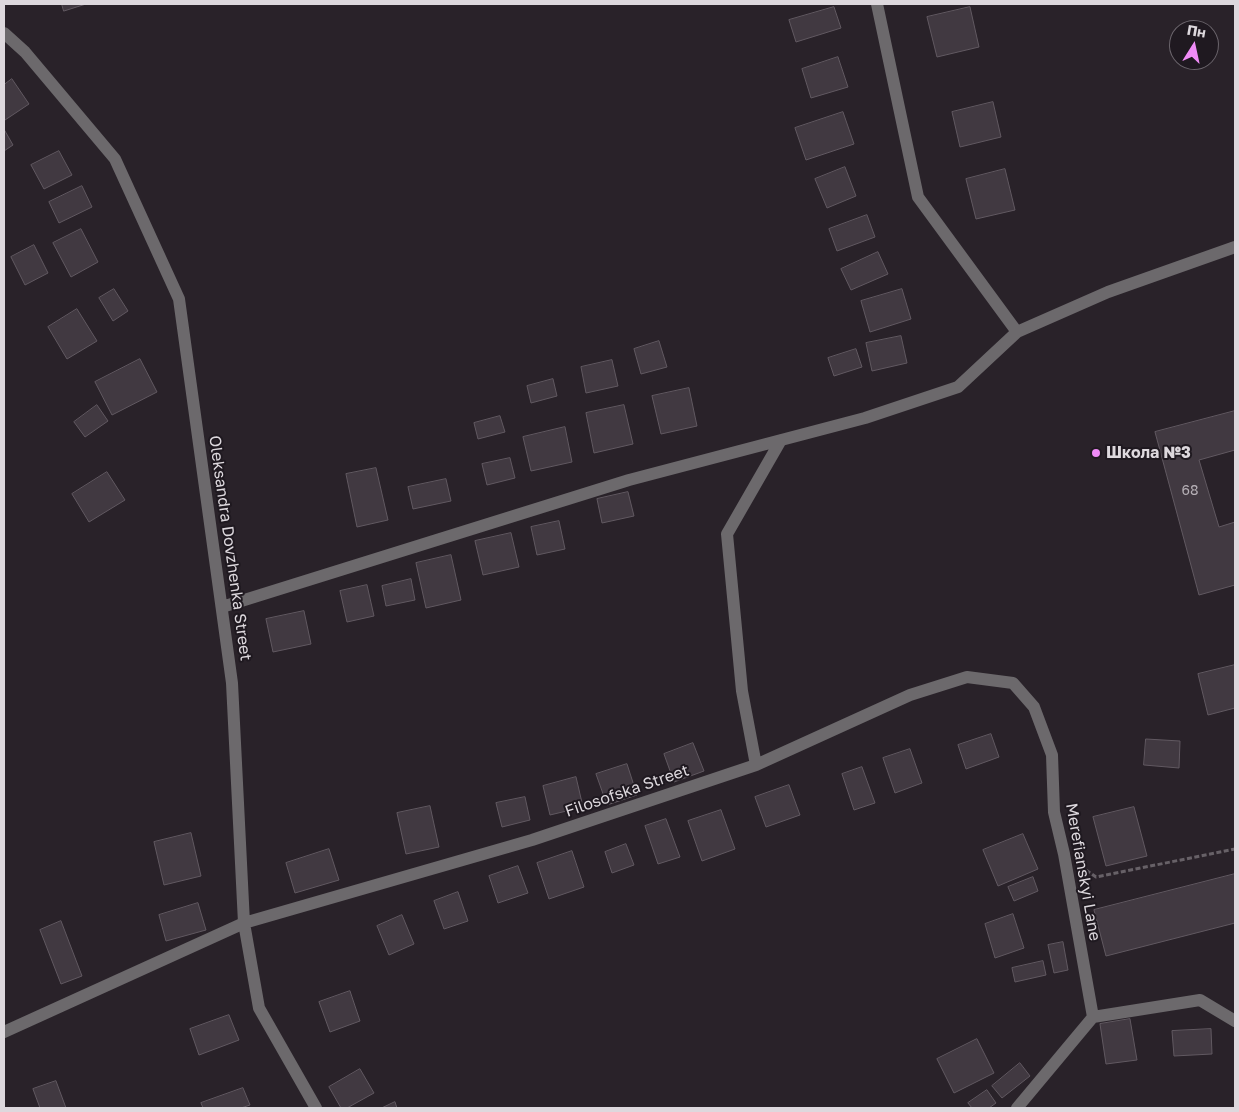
<!DOCTYPE html>
<html>
<head>
<meta charset="utf-8">
<style>
  body { margin:0 }
  #map { position:relative; width:1239px; height:1112px; overflow:hidden; background:#292229; font-family:"Golos Text",sans-serif }
  canvas { display:block }
  .frame { position:absolute; inset:0; border:5px solid #ddd8dd; pointer-events:none }
  .north { position:absolute; left:1169px; top:20px; width:50px; height:50px; box-sizing:border-box; background:#1f1920; border:1px solid #6b656c; border-radius:50%; rotate:10deg; font-size:14px; font-weight:700; line-height:20px; text-align:center; color:#ddd8dd }
  .north::after { content:''; display:block; margin:auto; width:18px; height:22px; background:#ef8bf6; clip-path:polygon(50% 0,100% 100%,50% 72%,0 100%) }
</style>
</head>
<body>
<div id="map">
<canvas width="1239" height="1112"></canvas>
<div class="frame"></div>
<div class="north">Пн</div>
</div>
<script>
const ctx = document.querySelector('canvas').getContext('2d');
ctx.lineJoin = 'round';
function fillPath(path, color) { ctx.fillStyle = color; ctx.fill(path, 'evenodd'); }
function trace(path, color, width, dash) { ctx.strokeStyle = color; ctx.lineWidth = width; ctx.lineCap = dash ? 'butt' : 'round'; ctx.setLineDash(dash || []); ctx.stroke(path); }
function drawText(font, color, halo, rows, align = 'center') {
  ctx.font = font + ' "Golos Text",sans-serif'; ctx.lineWidth = 4; ctx.setLineDash([]); ctx.textBaseline = 'middle'; ctx.strokeStyle = halo; ctx.fillStyle = color; for (const [text, x, y, turn = 0] of rows) {
    ctx.save(); ctx.translate(x, y); ctx.rotate((+turn || 0) * Math.PI / 180); ctx.textAlign = isNaN(turn) ? turn : align; if (halo) ctx.strokeText(text, 0, 0); ctx.fillText(text, 0, 0); ctx.restore();
  }
}
const building = new Path2D(`
  M62 4H86L64 11Z
  M834 7 841 28 796 42 789 20Z
  M970 7 979 47 937 57 927 17Z
  M838 57 848 87 811 98 802 69Z
  M12 79 29 104 5 120 4 118V85Z
  M993 102 1001 137 960 147 952 112Z
  M843 112 854 144 806 160 795 128Z
  M5 131 13 145 4 151V132Z
  M59 151 72 175 44 189 31 165Z
  M845 167 856 196 827 208 815 179Z
  M1005 169 1015 210 976 219 966 179Z
  M82 186 92 207 59 223 49 202Z
  M867 215 875 237 837 251 829 229Z
  M81 229 98 262 71 277 53 243Z
  M34 245 48 273 25 285 11 257Z
  M878 252 888 274 851 290 841 269Z
  M114 289 128 311 113 321 99 298Z
  M902 289 911 319 870 332 861 301Z
  M77 309 97 341 67 359 48 327Z
  M901 336 907 363 872 371 866 343Z
  M659 341 667 367 641 374 634 349Z
  M856 349 862 367 834 376 828 358Z
  M140 359 157 392 112 415 95 382Z
  M612 360 618 386 586 393 581 367Z
  M553 379 557 396 531 403 527 386Z
  M689 388 697 426 661 434 652 396Z
  M97 405 108 421 85 437 74 422Z
  M624 405 633 444 594 453 586 413Z
  M1235 411V450L1199 460 1219 527 1235 522V585L1199 595 1155 432Z
  M500 416 505 432 478 439 474 423Z
  M565 427 572 462 531 471 523 437Z
  M510 458 515 478 487 485 482 464Z
  M376 468 388 520 357 527 346 474Z
  M107 472 125 500 89 522 72 494Z
  M446 479 451 501 413 509 408 487Z
  M628 492 634 516 602 523 597 499Z
  M559 521 565 549 537 555 531 527Z
  M511 533 519 567 483 575 475 541Z
  M451 555 461 600 426 608 416 563Z
  M411 579 415 600 386 606 382 586Z
  M367 585 374 616 347 622 340 591Z
  M304 611 311 644 273 652 266 619Z
  M1235 665V708L1208 715 1198 674Z
  M991 734 999 757 966 769 958 745Z
  M1146 739 1180 741 1179 768 1144 765Z
  M693 743 704 771 674 782 664 754Z
  M910 749 922 783 895 793 883 758Z
  M627 764 637 795 607 805 596 774Z
  M862 767 875 803 854 810 842 774Z
  M576 777 583 807 550 815 543 786Z
  M789 785 800 815 766 827 755 797Z
  M525 797 530 820 502 827 496 803Z
  M430 806 439 847 406 854 397 813Z
  M1134 807 1147 856 1106 866 1093 817Z
  M721 810 735 849 702 861 688 821Z
  M666 819 680 857 658 864 645 826Z
  M191 833 201 876 164 885 154 842Z
  M1023 834 1038 869 998 886 983 850Z
  M626 844 634 865 612 873 605 852Z
  M329 849 339 880 295 893 286 863Z
  M572 851 584 887 549 899 537 863Z
  M518 866 528 893 498 903 489 876Z
  M1235 874V923L1106 956 1094 910Z
  M1033 877 1038 891 1014 901 1008 887Z
  M458 892 468 921 444 929 434 901Z
  M198 903 206 930 166 941 159 915Z
  M1013 914 1024 948 995 958 985 924Z
  M402 915 414 944 389 955 377 926Z
  M61 921 82 976 61 984 40 930Z
  M1063 942 1068 970 1054 973 1048 945Z
  M1043 961 1046 975 1015 982 1012 968Z
  M350 991 360 1021 330 1032 319 1002Z
  M229 1015 239 1040 199 1055 190 1029Z
  M1130 1019 1137 1060 1106 1064 1100 1024Z
  M1211 1029 1212 1054 1174 1056 1172 1031Z
  M977 1039 994 1073 954 1093 937 1059Z
  M1020 1063 1030 1076 1002 1098 992 1086Z
  M360 1069 374 1093 347 1108H341L329 1087Z
  M56 1081 66 1108H40L33 1089Z
  M243 1088 250 1105 241 1108H203L201 1103Z
  M987 1090 996 1103 989 1108H972L968 1103Z
  M395 1102 397 1108H382Z`);
fillPath(building, '#413941');
trace(building, '#615961', 1);
trace(new Path2D(`
  M1086 870 1096 877 1235 849`), '#676167', 3, [5, 2.5]);
trace(new Path2D(`
  M877 4 918 197 1017 332
  M4 33 25 52 115 159 179 299 232 683 244 923 259 1008 316 1108
  M222 607 629 480 865 418 958 387 1017 332 1108 292 1235 247
  M756 765 742 691 727 534 781 440
  M1093 1017 1200 1000 1235 1021
  M4 1032 244 923 532 840 756 765 910 695 967 677 1013 683 1034 707 1052 755 1054 812 1064 854 1093 1017 1017 1108`), '#6c696c', 12);
for (const [x, y, r, color] of [
  [1096,453,5,"#ef8bf6"]
]) { const dot = new Path2D(); dot.arc(x, y, r, 0, 2 * Math.PI); ctx.fillStyle = color; ctx.fill(dot); trace(dot, '#1f1920', 2); }
drawText('14px', '#b6b0b6', null, [
  ["68",1190,491]
]);
drawText('bold 16px', '#ddd8dd', '#1f1920', [
  ["Школа №3",1106,453]
], 'left');
drawText('16px', '#ddd8dd', '#1f1920', [
  ["Oleksandra Dovzhenka Street",230,548,82],
  ["Filosofska Street",627,791,-19],
  ["Merefianskyi Lane",1083,872,80]
]);
</script>
</body>
</html>
